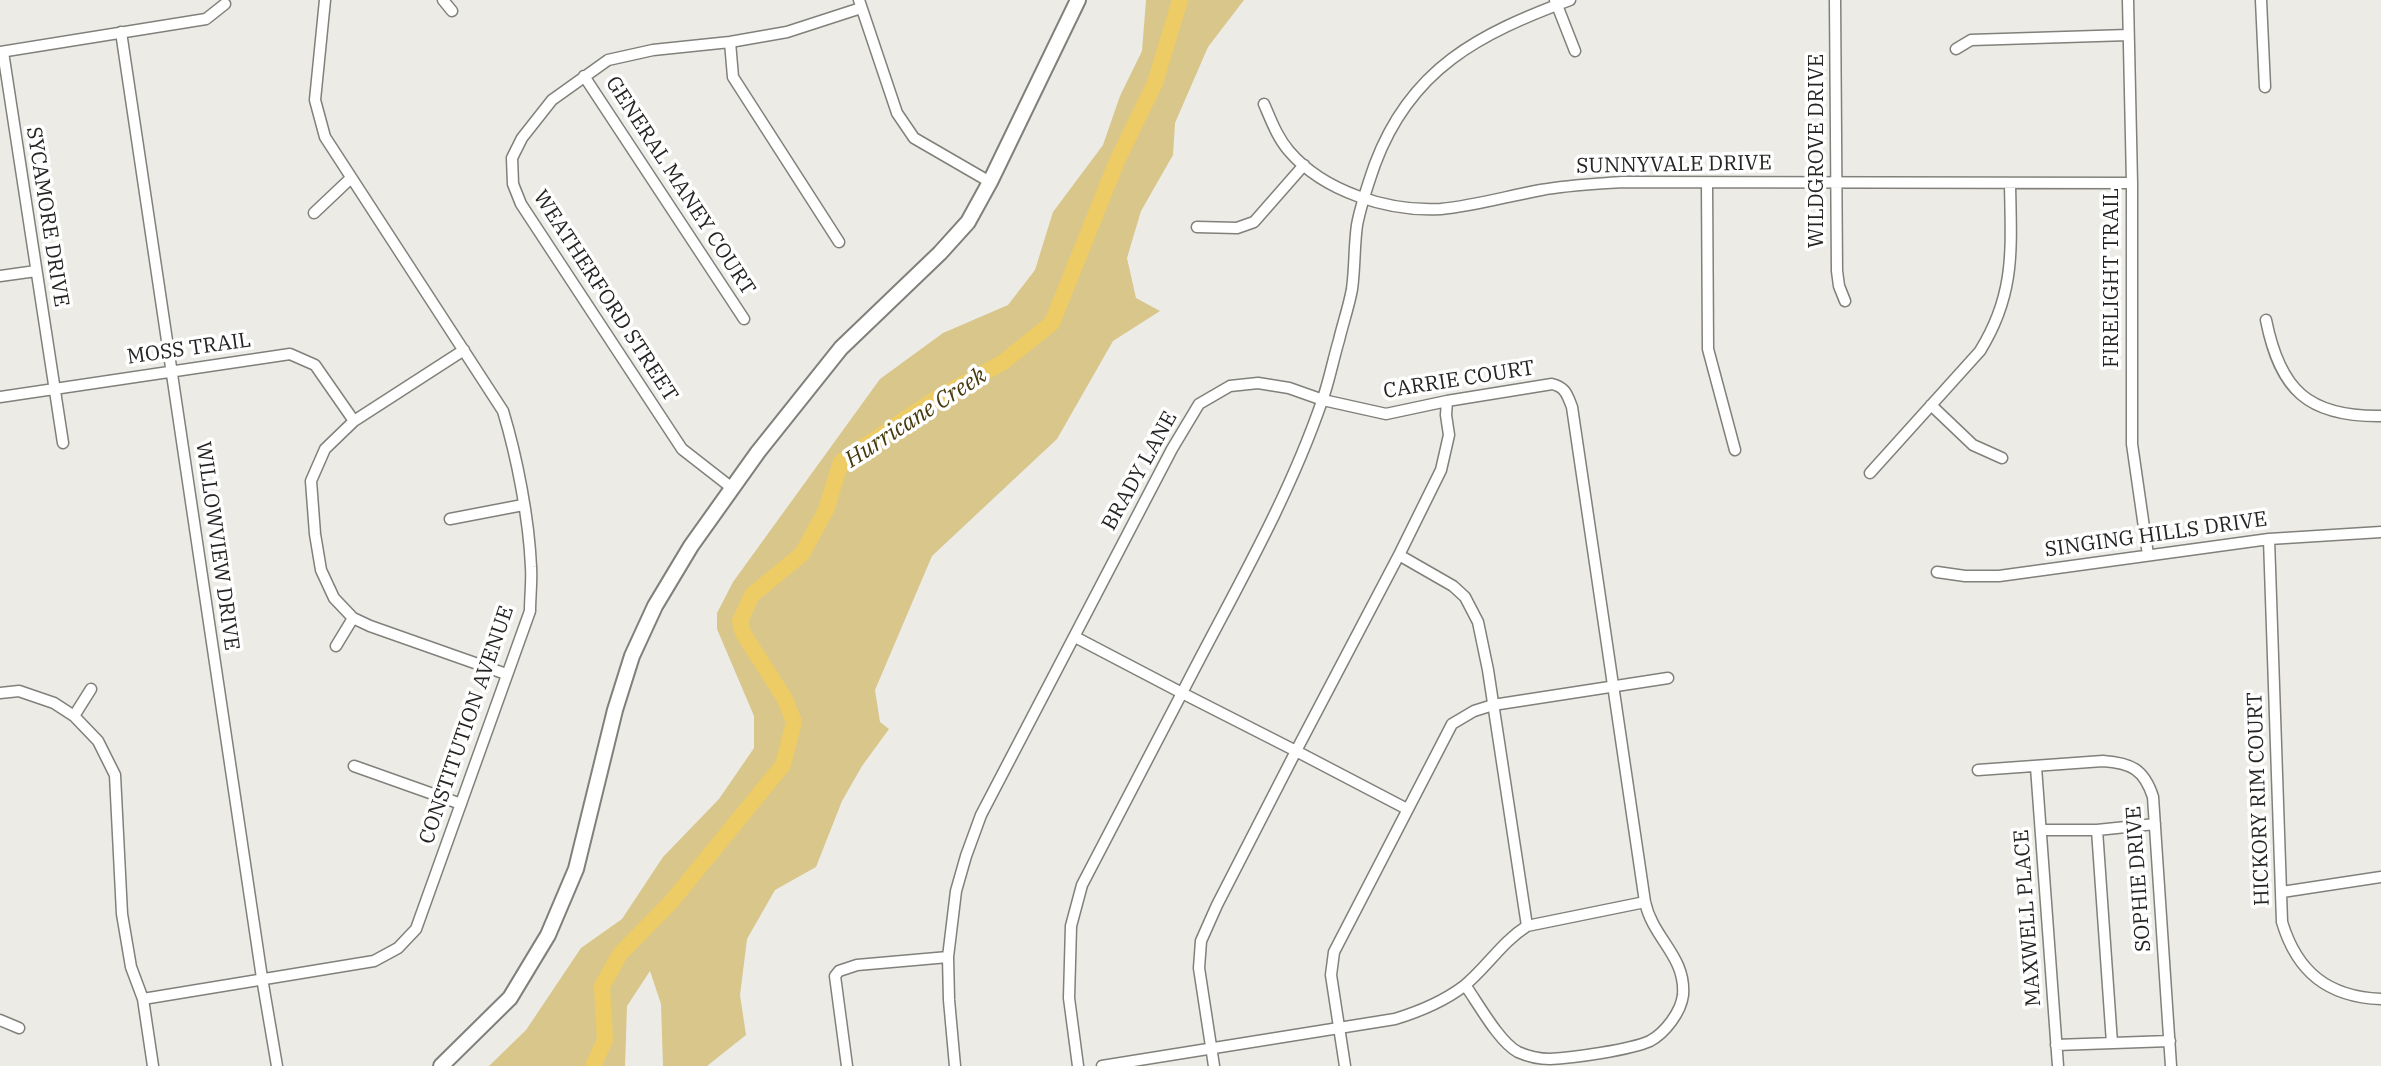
<!DOCTYPE html>
<html>
<head>
<meta charset="utf-8">
<style>
  body { margin:0 }
  canvas { display:block; background:#ecebe6 }
</style>
</head>
<body>
<canvas width="2381" height="1066"></canvas>
<script>
const ctx = document.querySelector('canvas').getContext('2d');
ctx.lineJoin = 'round';
function fillPath(path, color) { ctx.fillStyle = color; ctx.fill(path, 'evenodd'); }
function trace(path, color, width, dash) { ctx.strokeStyle = color; ctx.lineWidth = width; ctx.lineCap = dash ? 'butt' : 'round'; ctx.setLineDash(dash || []); ctx.stroke(path); }
function drawText(font, color, halo, rows, align = 'center') {
  ctx.font = font + ' "IBM Plex Serif",serif'; ctx.lineWidth = 7; ctx.setLineDash([]); ctx.textBaseline = 'middle'; ctx.strokeStyle = halo; ctx.fillStyle = color; for (const [text, x, y, turn = 0] of rows) {
    ctx.save(); ctx.translate(x, y); ctx.rotate((+turn || 0) * Math.PI / 180); ctx.textAlign = isNaN(turn) ? turn : align; if (halo) ctx.strokeText(text, 0, 0); ctx.fillText(text, 0, 0); ctx.restore();
  }
}
fillPath(new Path2D(`
  M1146 0H1244L1208 47 1175 123 1173 155 1141 211 1127 258 1136 298 1160 311 1113 341 1057 439 932 556 875 690 880 722 889 729 862 766 842 801 816 867 775 890 747 939 740 995 746 1035 707 1066H663L661 1004 650 971 627 1006 625 1066H489L526 1030 581 948 622 919 663 857 719 799 754 748V716L717 629V613L733 582 880 379 943 333 1008 305 1035 270 1053 212 1103 145 1120 96 1142 51Z`), '#d9c68b');
trace(new Path2D(`
  M593 1066 605 1040 602 986 620 954 671 902 783 765 794 722 785 699 743 633 740 621 752 595 802 554 826 510 841 462 937 398 1002 363 1052 323 1117 161 1155 83 1180 0`), '#edcc65', 16);
const minor = new Path2D(`
  M443 0 452 11
  M859 0 897 113 914 138 990 182
  M1555 0 1575 51
  M1835 0 1837 271 1839 286 1845 301
  M2128 0 2132 183V444L2148 555
  M2261 0 2265 87
  M121 32 262 978 277 1066
  M730 42 733 77 839 242
  M1956 49 1971 40 2128 35
  M0 52 206 19 225 4
  M3 52 63 443
  M584 76 744 319
  M1264 104C1271 120 1277 137 1289 151 1324 192 1389 212 1441 209 1474 206 1508 196 1541 190 1568 185 1595 184 1622 182L2132 183
  M1707 183 1708 349 1735 450
  M314 213 351 178
  M1197 227 1237 228 1254 222 1304 165
  M0 276 36 271
  M2266 320C2280 390 2308 417 2381 416
  M464 350 354 421 325 449 311 481 315 534 321 570 334 598 353 618 370 626 506 674
  M0 397 290 354 315 365 354 421
  M1447 401 1446 415 1449 435 1441 470 1400 553 1296 751 1182 693C1231 597 1287 503 1322 401 1329 382 1333 360 1339 340 1343 323 1349 306 1352 289 1355 268 1354 246 1357 225 1361 204 1368 184 1375 164 1411 68 1479 34 1570 0
  M1931 405 1973 445 2002 458
  M1870 473 1980 351C2016 293 2011 248 2010 183
  M732 488 682 449 521 204 513 184 512 158 522 138 552 100 608 60 653 50 730 42 787 32 861 8
  M450 519 523 505
  M2269 539 2282 922C2297 972 2328 997 2381 999
  M1399 555 1453 586 1465 597 1478 622 1488 670 1527 926
  M1937 572 1965 576H1999L2269 539 2381 532
  M1075 637 1182 693 1082 885 1071 926 1069 998 1078 1066
  M336 646 353 618
  M0 693 19 691 54 703 74 716 98 741 115 775 122 914 131 967 143 999 153 1066
  M74 716 91 689
  M354 766 461 804
  M2036 767 2058 1066
  M1978 770 2103 761C2131 763 2144 769 2153 797L2171 1066
  M2041 830H2097L2155 824
  M2097 830 2112 1043
  M2282 892 2381 877
  M948 957 949 1000 955 1066
  M143 999 374 961 398 948 416 929 530 611C530 596 532 581 531 567 529 519 517 457 503 411L325 137 315 100 325 0
  M0 1020 19 1028
  M2056 1045 2170 1041
  M847 1066 835 976 839 971 857 965 948 957 956 891 966 856 981 815 1172 449 1199 404 1230 386 1258 383 1289 388 1323 400 1386 414 1447 401 1552 384C1565 387 1567 394 1572 407L1645 902C1653 939 1686 956 1683 995 1681 1012 1665 1033 1650 1041 1630 1050 1572 1058 1550 1059 1539 1059 1527 1056 1518 1052 1499 1042 1478 1003 1465 985
  M1102 1066 1395 1019C1421 1011 1443 1002 1464 986 1487 967 1502 942 1527 926L1645 902
  M1214 1066 1199 968 1201 941 1217 905 1296 751 1407 809
  M1345 1066 1331 975 1334 952 1452 724 1474 711 1493 705 1668 678`);
const secondary = new Path2D(`
  M441 1066 510 998 548 935 576 869 615 710 632 656 655 606 691 546 758 452 841 348 940 253 968 222 990 182 1078 0`);
trace(minor, '#81807b', 13);
trace(secondary, '#81807b', 18);
trace(minor, '#fff', 10);
trace(secondary, '#fff', 14);
drawText('21px', '#252423', '#fff', [
  ["WILDGROVE DRIVE",1817,151,-90],
  ["SUNNYVALE DRIVE",1674,165,-1],
  ["GENERAL MANEY COURT",680,186,57],
  ["SYCAMORE DRIVE",47,217,81],
  ["FIRELIGHT TRAIL",2112,278,-90],
  ["WEATHERFORD STREET",605,296,57],
  ["MOSS TRAIL",189,349,-8],
  ["CARRIE COURT",1459,380,-9],
  ["BRADY LANE",1140,471,-61],
  ["SINGING HILLS DRIVE",2156,535,-8],
  ["WILLOWVIEW DRIVE",217,546,82],
  ["CONSTITUTION AVENUE",467,725,-71],
  ["HICKORY RIM COURT",2259,799,-92],
  ["SOPHIE DRIVE",2139,879,-94],
  ["MAXWELL PLACE",2028,918,-94]
]);
drawText('italic 23px', '#46390c', '#fff', [
  ["Hurricane Creek",916,418,-33]
]);
</script>
</body>
</html>
